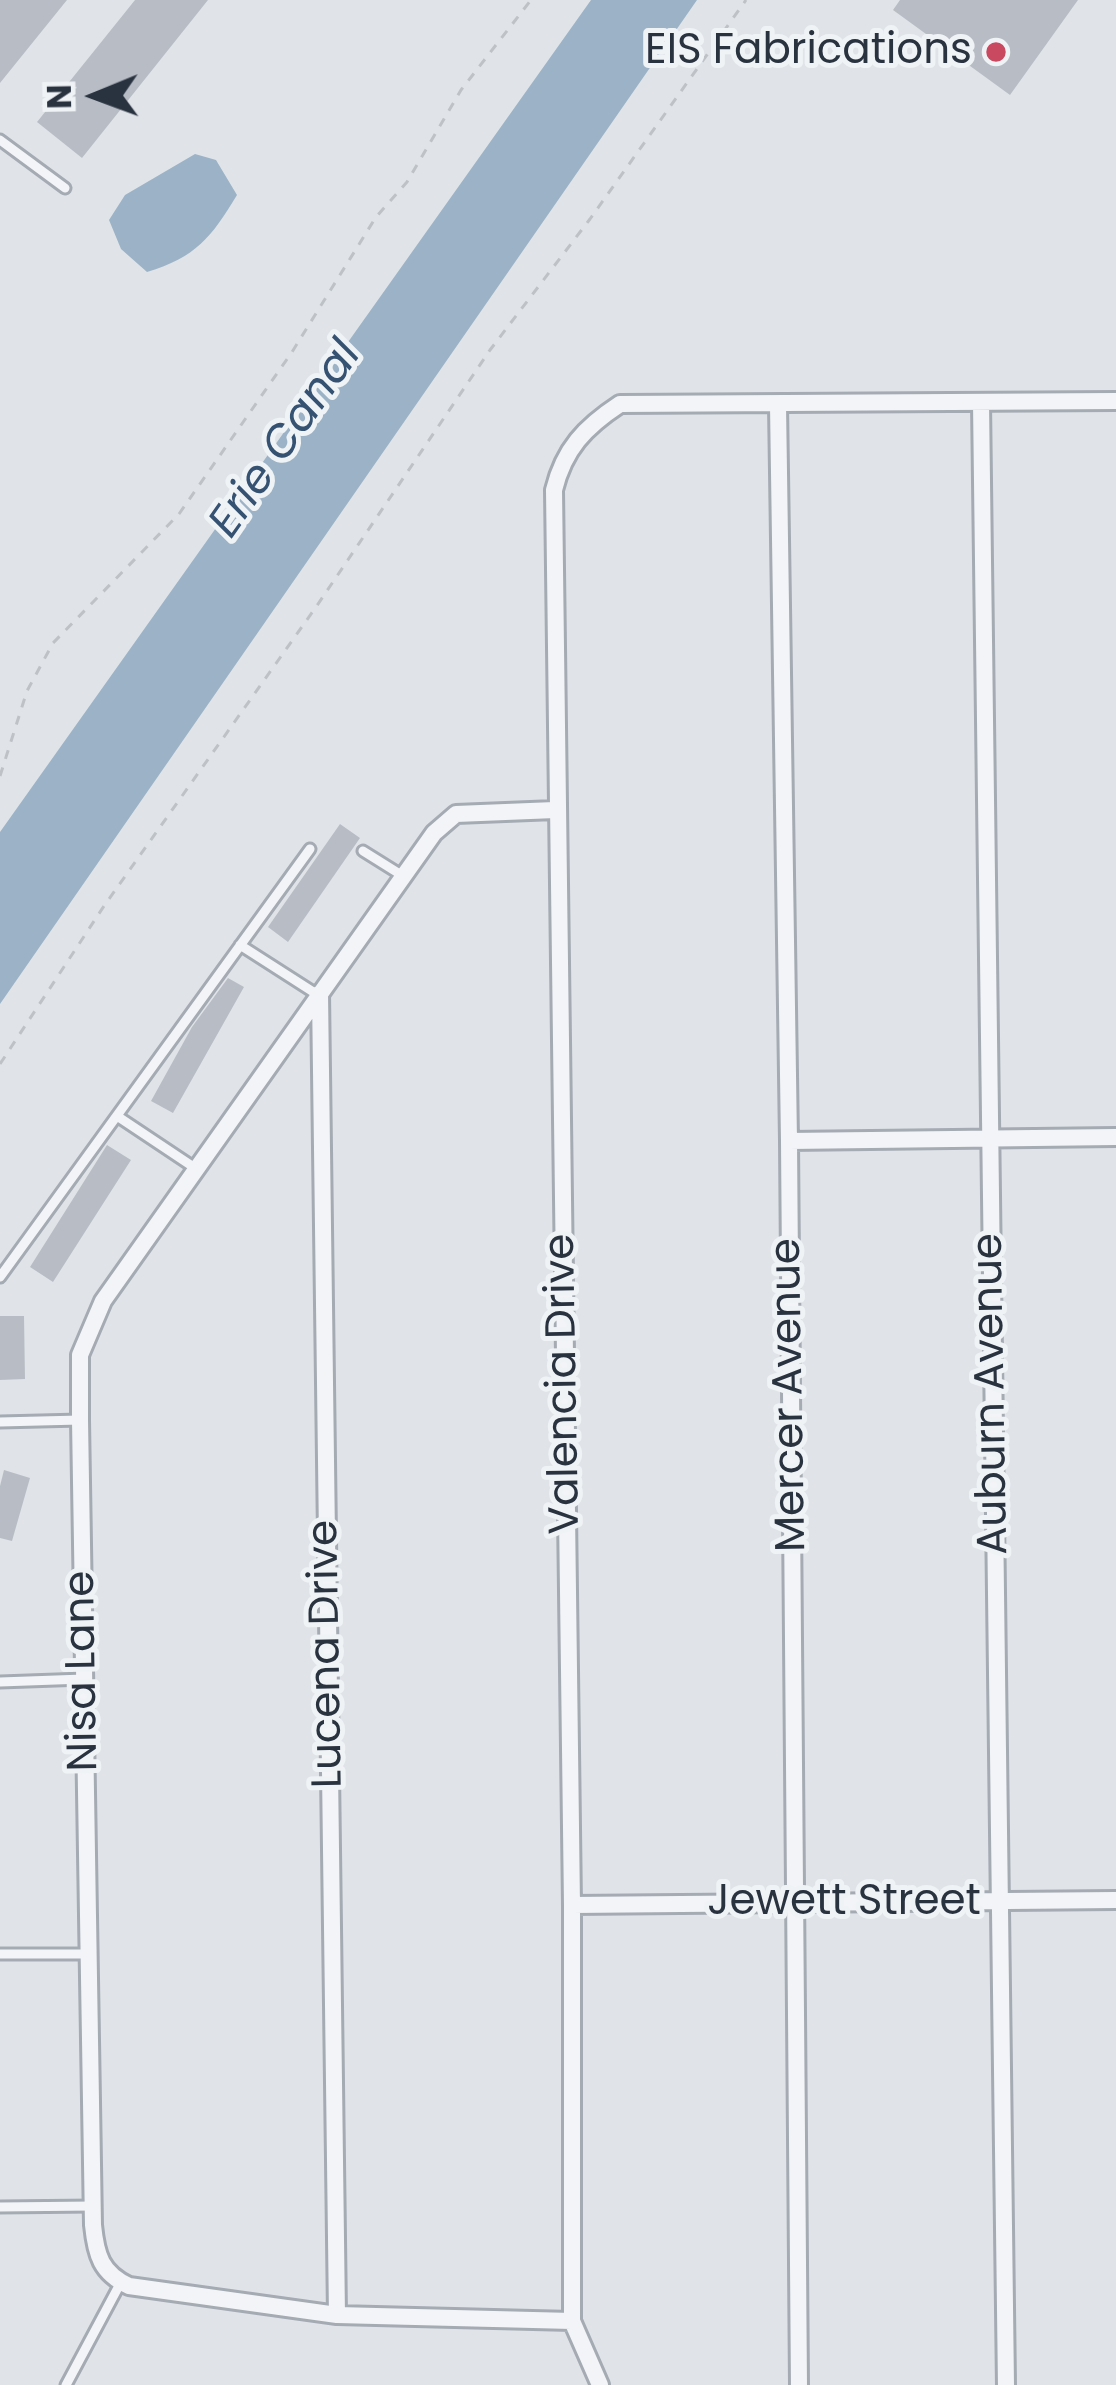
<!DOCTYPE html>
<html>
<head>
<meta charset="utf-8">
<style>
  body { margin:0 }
  #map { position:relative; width:1116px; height:2385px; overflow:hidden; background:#e0e4e9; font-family:Poppins,sans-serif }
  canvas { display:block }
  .north { position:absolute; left:36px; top:36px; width:120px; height:120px; -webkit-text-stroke:9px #f0f3f6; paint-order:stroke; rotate:269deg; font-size:33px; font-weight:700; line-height:48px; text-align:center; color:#29323f }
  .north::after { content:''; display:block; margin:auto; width:42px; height:54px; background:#29323f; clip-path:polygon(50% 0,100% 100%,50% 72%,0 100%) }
</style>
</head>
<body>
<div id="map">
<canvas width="1116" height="2385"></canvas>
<div class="north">N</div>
</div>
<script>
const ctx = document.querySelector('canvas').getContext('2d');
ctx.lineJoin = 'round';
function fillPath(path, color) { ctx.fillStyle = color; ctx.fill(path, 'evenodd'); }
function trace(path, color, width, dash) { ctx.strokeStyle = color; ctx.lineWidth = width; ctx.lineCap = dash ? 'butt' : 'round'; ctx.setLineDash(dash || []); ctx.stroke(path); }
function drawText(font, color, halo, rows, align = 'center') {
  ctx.font = font + ' Poppins,sans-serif'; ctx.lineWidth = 10; ctx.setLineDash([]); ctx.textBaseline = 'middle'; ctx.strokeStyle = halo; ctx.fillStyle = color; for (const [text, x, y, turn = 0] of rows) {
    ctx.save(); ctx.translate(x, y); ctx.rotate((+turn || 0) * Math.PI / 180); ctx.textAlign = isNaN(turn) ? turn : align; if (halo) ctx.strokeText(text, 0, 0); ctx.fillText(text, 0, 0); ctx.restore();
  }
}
fillPath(new Path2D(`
  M591 0H697L0 1004V832Z
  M195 154 216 160 237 195C211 238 196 257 147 272L121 249 109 220 125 195Z`), '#9cb3c7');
fillPath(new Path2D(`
  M0 0H67L0 83Z
  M135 0H208L82 158 37 122Z
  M900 0H1078L1010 95 893 10Z
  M340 824 360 838 288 942 268 927Z
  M228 978 244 987 173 1113 151 1101 192 1027Z
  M107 1145 131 1160 53 1282 30 1267Z
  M0 1316H24L25 1379 0 1380Z
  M4 1470 30 1478 12 1541 0 1538V1486Z`), '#b8bdc5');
const service = new Path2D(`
  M0 140 65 188
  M363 851 403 876
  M240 945 318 995
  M117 1116 195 1168
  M0 1277 310 849
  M0 1422 80 1420
  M0 1682 84 1679
  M0 1954H89
  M0 2207 93 2206
  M66 2385 121 2282`);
const minor = new Path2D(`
  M981 402 1006 2385
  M778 405 789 1141 799 2385
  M555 810 456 814 434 833 103 1301 80 1355V1420L93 2225C96 2255 101 2273 129 2286L337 2315 572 2321
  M320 993 337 2315
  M789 1141 1116 1137
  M572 1905 1116 1900
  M600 2385 572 2321V1905L554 490C564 449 585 427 620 404L1116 401`);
trace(service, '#a5abb3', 15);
trace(minor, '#a5abb3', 22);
trace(new Path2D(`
  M0 776 27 691 53 643 179 514 292 352 376 217 407 182 461 90 531 0
  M0 1064 104 906 316 607 490 350 590 219 746 0`), '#bec2c7', 3, [9, 9]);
trace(service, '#f3f4f7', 9);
trace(minor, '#f3f4f7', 16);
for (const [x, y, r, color] of [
  [996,52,12,"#c94961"]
]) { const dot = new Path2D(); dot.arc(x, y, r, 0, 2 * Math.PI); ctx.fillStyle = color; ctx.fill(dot); trace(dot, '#f0f3f6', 4.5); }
drawText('42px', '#29323f', '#f0f3f6', [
  ["EIS Fabrications",972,52]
], 'right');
drawText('42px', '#29323f', '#f0f3f6', [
  ["Valencia Drive",565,1384,-91],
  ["Auburn Avenue",993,1394,-91],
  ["Mercer Avenue",791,1395,-91],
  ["Lucena Drive",328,1654,-91],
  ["Nisa Lane",84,1671,-91],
  ["Jewett Street",844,1903]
]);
drawText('italic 45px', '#355272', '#f0f3f6', [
  ["Erie Canal",287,440,-55]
]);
</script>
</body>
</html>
